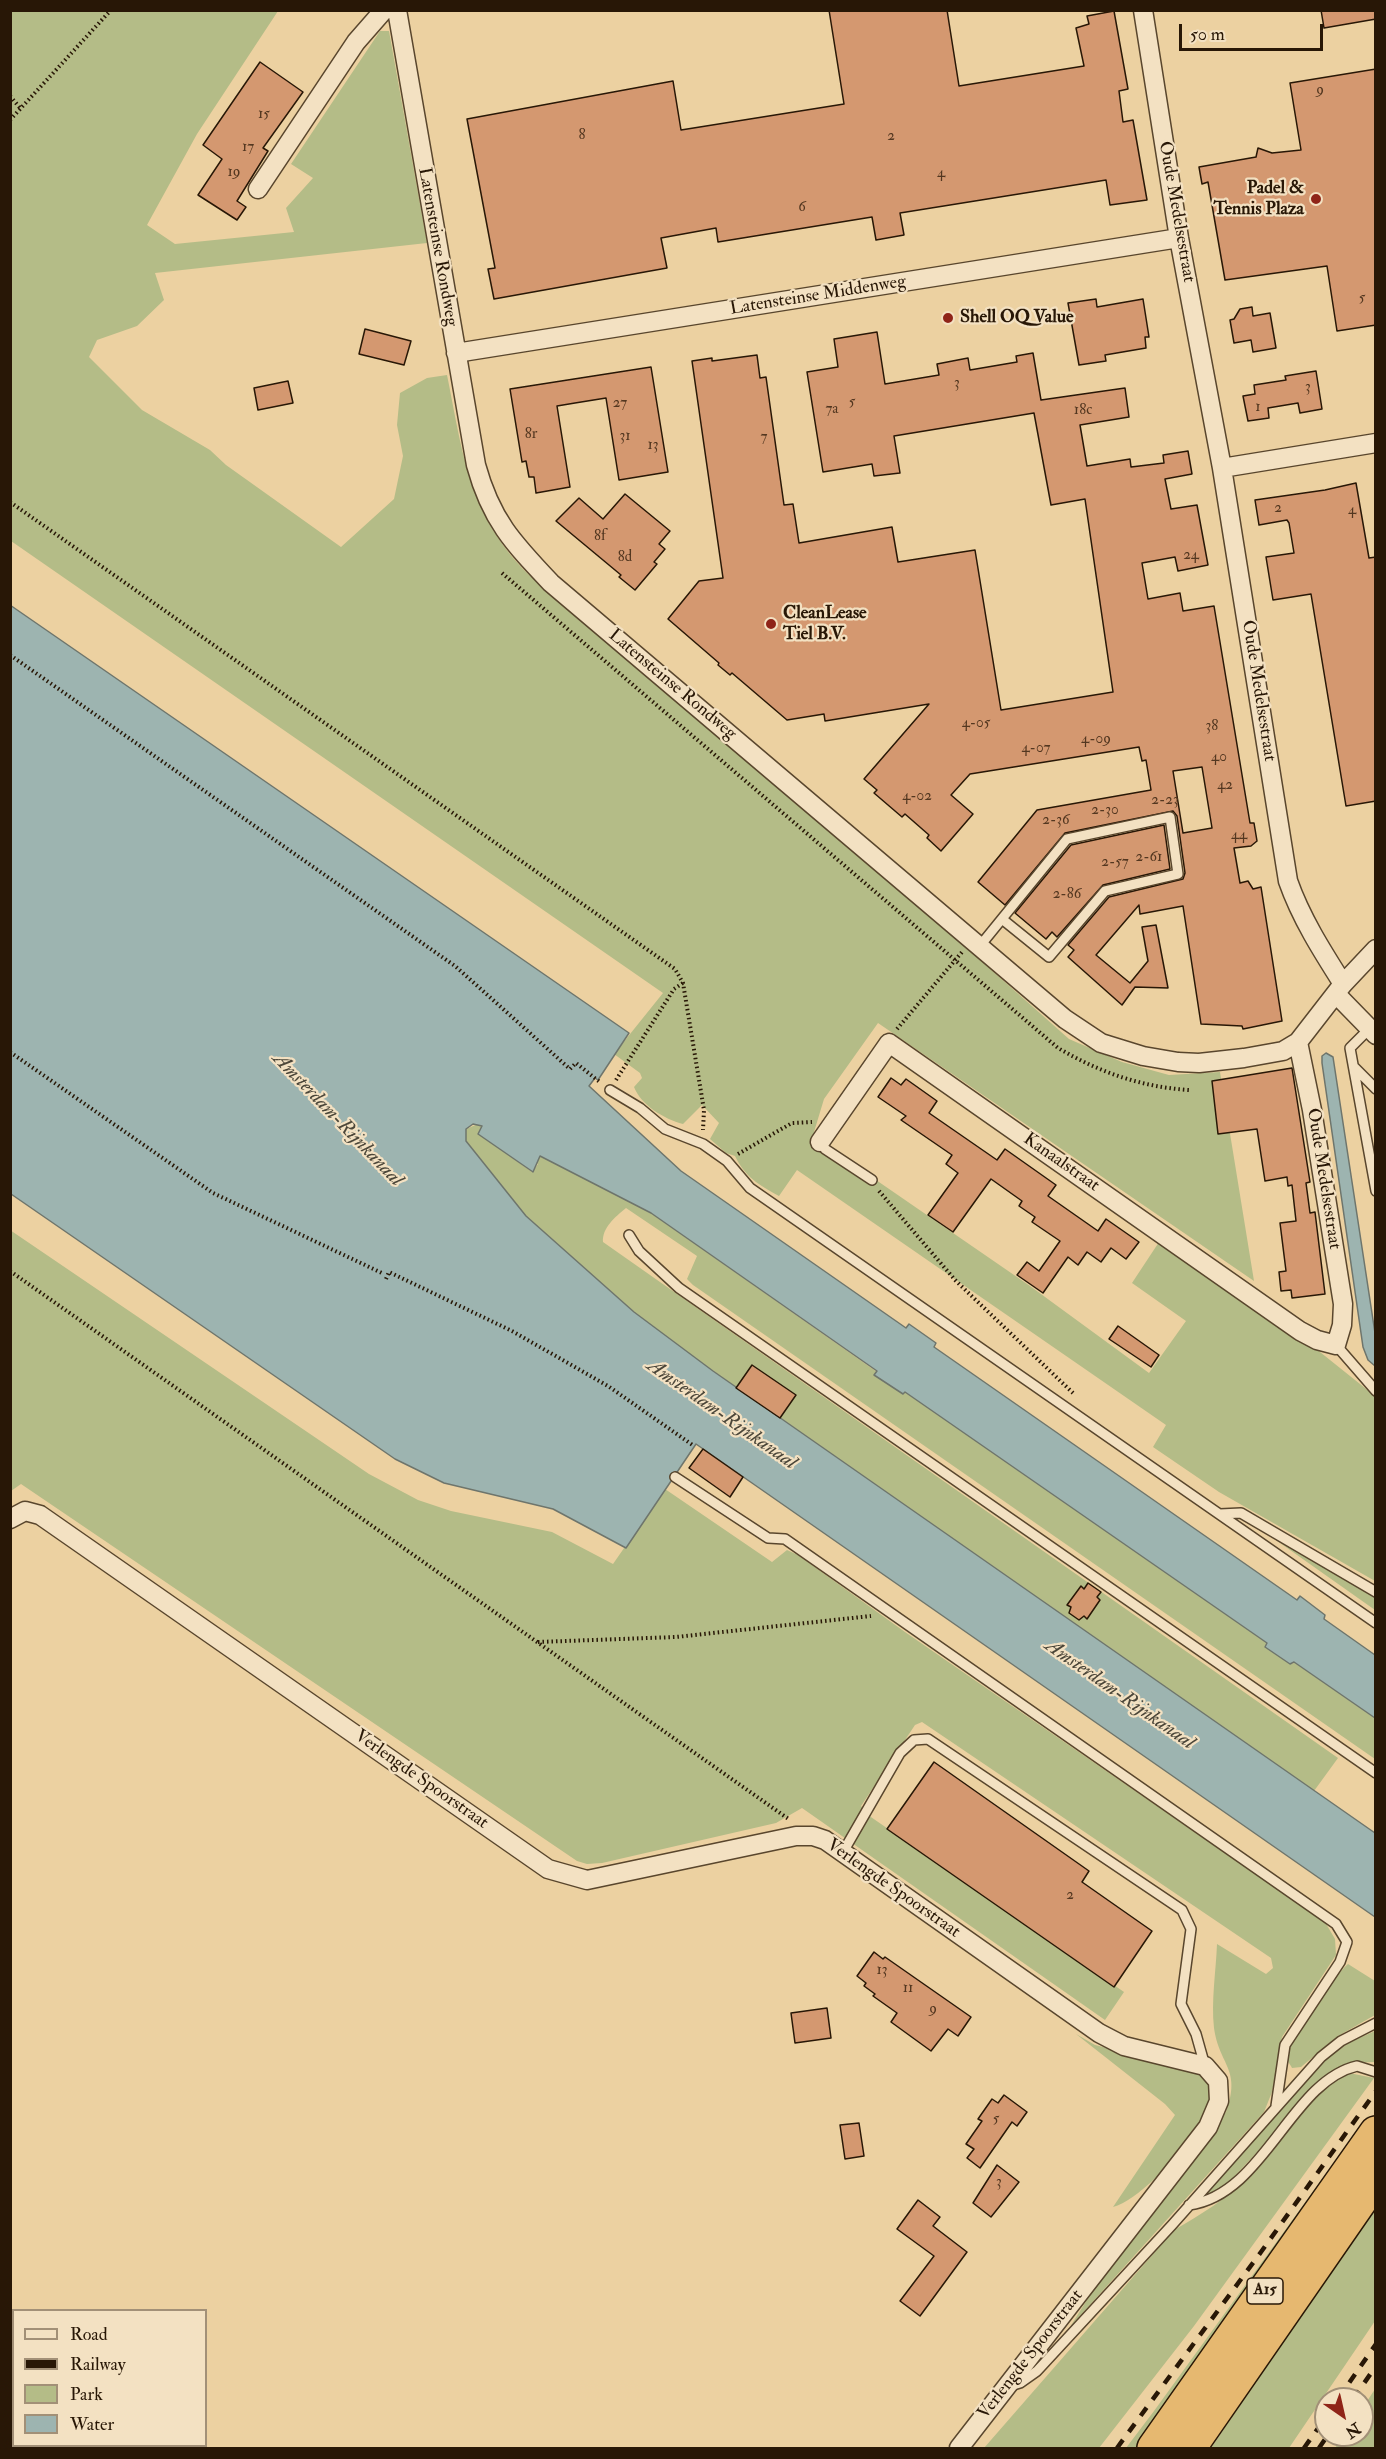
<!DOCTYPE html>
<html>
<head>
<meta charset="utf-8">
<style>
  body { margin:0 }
  #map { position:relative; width:1386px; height:2459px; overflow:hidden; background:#ecd1a1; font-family:"IM FELL Double Pica",serif }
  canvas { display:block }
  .frame { position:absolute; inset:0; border:12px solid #281706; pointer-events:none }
  .legend { position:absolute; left:12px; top:2309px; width:195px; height:138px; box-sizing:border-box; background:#f3e1c2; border:2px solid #a29077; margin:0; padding:8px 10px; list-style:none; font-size:18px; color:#281706 }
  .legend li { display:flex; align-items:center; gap:12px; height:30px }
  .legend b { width:30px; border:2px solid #a29077 }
  .north { position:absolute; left:1314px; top:2387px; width:60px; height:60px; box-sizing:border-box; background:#f3e1c2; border:2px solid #a29077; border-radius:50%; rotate:146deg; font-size:16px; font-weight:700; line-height:24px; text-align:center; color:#281706 }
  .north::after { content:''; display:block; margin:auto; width:21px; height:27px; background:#8f2418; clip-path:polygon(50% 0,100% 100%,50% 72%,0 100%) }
  .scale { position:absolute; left:1179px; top:24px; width:144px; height:27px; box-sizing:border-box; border:3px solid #281706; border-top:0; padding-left:8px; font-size:18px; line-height:21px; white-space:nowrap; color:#281706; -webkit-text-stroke:4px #f3e1c2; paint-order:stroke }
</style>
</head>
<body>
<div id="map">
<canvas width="1386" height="2459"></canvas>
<div class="frame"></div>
<ul class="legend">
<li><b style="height:8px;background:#f3e1c2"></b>Road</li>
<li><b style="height:8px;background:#281706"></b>Railway</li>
<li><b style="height:16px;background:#b4bc87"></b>Park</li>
<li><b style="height:16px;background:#9db4b0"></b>Water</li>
</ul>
<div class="north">N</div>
<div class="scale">50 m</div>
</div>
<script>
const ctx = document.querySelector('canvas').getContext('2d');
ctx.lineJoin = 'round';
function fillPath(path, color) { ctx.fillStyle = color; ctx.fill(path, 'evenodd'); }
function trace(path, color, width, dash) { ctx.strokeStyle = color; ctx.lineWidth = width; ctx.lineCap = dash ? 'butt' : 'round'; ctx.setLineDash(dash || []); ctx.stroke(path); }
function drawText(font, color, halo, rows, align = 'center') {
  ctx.font = font + ' "IM FELL Double Pica",serif'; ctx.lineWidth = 4.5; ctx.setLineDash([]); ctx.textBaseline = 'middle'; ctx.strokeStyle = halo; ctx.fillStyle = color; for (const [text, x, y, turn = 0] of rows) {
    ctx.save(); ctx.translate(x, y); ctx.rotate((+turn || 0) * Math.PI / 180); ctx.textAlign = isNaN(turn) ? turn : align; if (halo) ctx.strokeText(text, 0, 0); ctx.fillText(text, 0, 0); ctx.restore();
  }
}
fillPath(new Path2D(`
  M10 11H278L197 134 147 225 175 244 294 232 286 208 313 178 291 164 380 31H389L427 243 155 273 164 300 137 326 97 340 89 357 142 410 210 450 226 465 341 547 394 499 403 456 397 425 400 393 427 378 447 375C463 454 468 513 528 574L907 895 1069 1039 1122 1062 1169 1075 1220 1072 1254 1281 878 1023 824 1099 814 1132 831 1149 1030 1286 1149 1373 1186 1321 1132 1283 1161 1239 1300 1336 1375 1396V1581L1219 1492 1153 1447 1166 1425 797 1170 779 1196C759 1185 745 1177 735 1156L726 1153 710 1139 719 1123 702 1105 683 1124C664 1119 641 1105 634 1087L642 1078 640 1073 614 1054 663 993 11 541Z
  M478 1124 483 1127 479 1134 532 1172 538 1164 535 1162 540 1155 651 1213 877 1372 875 1375 903 1394 905 1391 1267 1643 1265 1646 1293 1664 1294 1662 1375 1718V1759L693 1285 687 1279 697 1256 626 1208C615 1217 602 1228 603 1242L1338 1758 1314 1791 713 1371 634 1312 526 1216 466 1141V1129Z
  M10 1230 369 1474 418 1500 451 1511 552 1532 613 1564 665 1489 772 1562 787 1550 798 1555 905 1632 1325 1922 1335 1939 1336 1955 1282 2037 1272 2092 1264 2112 1070 2327 1119 2249 1226 2112C1242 2069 1219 2065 1214 2028 1211 2001 1216 1971 1217 1944L1266 1974 1273 1968 1271 1958 922 1722 915 1725 861 1806 868 1815 1124 1992 1105 2020 802 1808 776 1823 602 1863 587 1864 577 1861 21 1484 11 1491Z
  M1256 1526 1375 1594V1610Z
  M1348 1964 1375 1981V2015L1338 2036 1301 2067 1292 2068C1291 2065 1288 2063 1288 2060 1285 2041 1334 1976 1348 1964Z
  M1375 2031V2062L1347 2063 1330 2074 1219 2193 1196 2202 1320 2064 1348 2043Z
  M1076 2034 1095 2045 1205 2072 1215 2094C1208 2109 1201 2127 1191 2140 1175 2159 1137 2201 1113 2207L1175 2115 1165 2104Z
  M1349 2073 1374 2078 1194 2326 1099 2448H984L1174 2230C1201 2215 1227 2198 1250 2176 1284 2145 1306 2094 1349 2073Z
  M1375 2106 1136 2448H1126L1154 2411Z
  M1375 2207V2321L1289 2448H1211Z
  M1375 2389V2448H1335L1344 2435H1362V2409Z`), '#b4bc87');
const water = new Path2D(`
  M10 605 629 1033 598 1080 595 1078 589 1086 681 1171 906 1328 909 1324 936 1343 934 1347 1297 1600 1300 1596 1325 1615 1324 1619 1375 1655V1718L1294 1662 1290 1664 1265 1647 1267 1643 905 1392 903 1394 874 1375 877 1371 651 1213 540 1156 533 1172 478 1134 482 1126 473 1124 466 1129V1141L526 1216 634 1312 713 1371 1375 1833V1917L696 1444 626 1548 553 1509 444 1483 395 1459 11 1194Z
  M1326 1053 1333 1057 1375 1333V1366L1368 1360 1363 1347 1322 1063V1056Z`);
fillPath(water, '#9db4b0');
trace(water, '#6e756c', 1.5);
const building = new Path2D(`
  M829 10H947L959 86 1084 66 1076 28 1089 24 1087 16 1114 11 1128 89 1119 91 1123 122 1133 120 1147 200 1110 205 1106 180 900 213 904 235 876 240 872 217 718 242 716 228 661 238 667 268 494 299 488 269 495 268 467 119 673 81 681 130 844 104Z
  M1321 10H1375L1376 19 1324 28Z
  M260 62 303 92 263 148 268 151 237 201 246 207 237 220 198 195 222 159 203 145Z
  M1376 69V325L1337 331 1327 266 1225 280 1208 182 1202 184 1199 167 1256 157 1258 148 1272 153 1301 150 1290 83Z
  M1096 299 1097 307 1143 299 1149 337H1145L1146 348 1105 355 1106 361 1079 365 1068 303Z
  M1252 307 1253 316 1270 313 1276 348 1253 352 1251 340 1234 343 1230 320 1234 319 1240 309Z
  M365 329 411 341 404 365 359 354Z
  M877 332 885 384 939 375 937 364 968 358 970 370 1017 362 1016 356 1033 353 1041 400 1125 388 1129 417 1080 425 1087 466 1130 459 1131 467 1164 463 1163 455 1188 451 1192 474 1165 479 1171 509 1197 505 1208 565 1178 571 1175 557 1142 563 1148 599 1180 593 1183 611 1214 606 1250 823H1254L1257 841 1251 846 1234 848 1240 883 1248 881 1253 889 1261 887 1282 1021 1243 1029 1242 1026 1201 1024 1183 906 1140 914 1139 905 1096 955 1130 983 1148 961 1142 927 1156 925 1168 988 1135 987 1122 1005 1068 957 1074 950 1068 945 1109 897 1183 879 1185 873 1177 816 1173 811 1065 833 1005 905 978 882 1037 810 1151 790 1146 760 1142 761 1139 747 970 774 951 795 973 814 941 851 927 838 929 835 905 814 902 817 874 793 877 790 864 779 929 704 825 721 824 714 787 720 732 673 730 675 718 665 719 663 668 619 699 581 723 578 692 361 712 358V361L757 355 760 378 766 377 784 505 793 504 799 543 892 527 898 562 975 550 1001 710 1113 692 1085 499 1051 505 1034 413 894 436 900 473 874 476 872 464 823 472 807 372 838 367 834 339ZM1202 767 1212 828 1183 833 1173 771Z
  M651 367 668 472 619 480 606 398 575 403 557 406 570 487 536 493 534 477H529L526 461 522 462 510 389Z
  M1316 371 1322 409 1300 413 1298 403 1268 408 1269 418 1248 421 1243 396 1255 394 1254 385 1286 380 1285 376Z
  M288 381 293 403 258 410 254 388Z
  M1356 483 1369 558 1376 557V801L1346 806 1311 594 1273 600 1266 557 1294 553 1289 523 1287 520 1259 525 1255 500 1325 490Z
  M625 494 670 531 659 544 665 549 654 562 657 564 635 590 619 577 621 575 556 521 579 498 603 519Z
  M1164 825 1170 869 1103 885 1057 937 1052 932 1046 939 1015 913 1071 845Z
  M1292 1068 1310 1182 1306 1183 1310 1213 1315 1212 1325 1294 1292 1298 1291 1290 1281 1291 1279 1272 1286 1271 1280 1223 1296 1221 1292 1185 1288 1186 1287 1177 1265 1181 1257 1129 1218 1134 1212 1081Z
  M891 1078 901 1085 906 1079 937 1101 929 1113 997 1160 1005 1149 1056 1185 1048 1196 1098 1231 1106 1219 1139 1242 1126 1259 1111 1248 1101 1262 1087 1252 1078 1265 1068 1257 1043 1293 1017 1275 1027 1262 1039 1271 1060 1241 1032 1222 1035 1217 1019 1206 1022 1201 991 1179 953 1232 928 1215 958 1173 946 1164 952 1155 901 1120 906 1116 878 1097Z
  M1118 1326 1159 1355 1151 1367 1109 1339Z
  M752 1365 796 1395 780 1418 736 1388Z
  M703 1449 743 1477 730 1497 689 1468Z
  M1088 1583 1101 1592 1097 1597 1100 1600 1087 1619 1084 1616 1079 1620 1069 1613 1071 1607 1067 1605 1081 1586 1084 1589Z
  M934 1762 1089 1871 1082 1882 1152 1931 1114 1987 887 1829Z
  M874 1952 883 1959 885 1957 971 2017 958 2036 948 2029 931 2051 891 2022 897 2013 873 1996 875 1994 864 1986 866 1983 857 1976Z
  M827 2008 831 2038 795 2043 791 2013Z
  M1004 2095 1027 2112 1017 2126 1012 2122 980 2168 967 2158 974 2149 966 2144 982 2121 978 2119 992 2099 998 2103Z
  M859 2123 864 2156 845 2159 840 2125Z
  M997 2165 1019 2182 991 2217 973 2203Z
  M918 2200 940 2217 933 2226 967 2252 920 2316 900 2301 934 2256 897 2229Z`);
fillPath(building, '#d49870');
trace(building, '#281706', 1.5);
const lane = new Path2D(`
  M979 947 1067 839 1170 817 1178 874 1105 891 1049 957 1002 919
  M1369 1029 1350 1048 1376 1191
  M1354 1067 1376 1089
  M610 1090 640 1108 665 1129 703 1144 727 1161 750 1188 1376 1623
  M820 1142 825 1149 872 1180
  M629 1235 639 1251 679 1288 1376 1773
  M1336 1345 1376 1391
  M675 1477 768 1538 785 1539 1336 1924 1347 1942 1340 1962 1285 2045 1276 2106
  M1220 1514 1241 1513 1376 1592
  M843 1852 900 1753 914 1740 928 1739 1182 1910 1191 1929 1181 2004 1196 2034 1205 2066
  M1189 2205C1264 2195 1291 2081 1357 2066L1376 2072
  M1010 2386 1020 2383 1037 2371 1172 2225 1321 2057 1341 2041 1376 2023`);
const street = new Path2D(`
  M397 10 476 465C491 520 513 543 551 583L1065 1019 1101 1043 1143 1056 1178 1062 1199 1063 1244 1058 1283 1051 1298 1042 1343 984 1376 949
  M1143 10 1179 238 1222 468 1288 881C1301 918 1322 951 1343 984
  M258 189 356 42 384 10
  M456 353 1179 238
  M1222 468 1376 443
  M1336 994 1376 1035
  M820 1142 889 1043 1300 1331 1317 1340 1336 1345 1342 1325 1343 1304 1312 1110 1298 1042
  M10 1519 25 1511 40 1515 548 1869 587 1880 796 1836H813L825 1840 1099 2033 1124 2046 1205 2066 1218 2081 1219 2101 1208 2127 959 2448`);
const highway = new Path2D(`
  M1154 2448 1376 2133
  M1189 2448 1376 2178`);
trace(lane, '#59462d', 12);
trace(street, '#59462d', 21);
trace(highway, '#281706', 36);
trace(new Path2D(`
  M10 96 21 109
  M10 120 111 10
  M10 502 675 969 683 983 704 1110 703 1130
  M502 573 1058 1048C1099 1072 1141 1087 1189 1090
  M10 655 455 966 570 1069 576 1063 601 1083
  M897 1029 962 952
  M10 1052 213 1193 384 1274
  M616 1080 674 989 683 983
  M738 1154 792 1123 812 1122
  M879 1191 956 1281 1073 1393
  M10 1271 790 1820
  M386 1279 389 1272 512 1331 608 1386 694 1446
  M538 1642 676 1637 871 1616`), '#281706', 4, [1.5, 3]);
trace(lane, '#f3e1c2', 9);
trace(street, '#f3e1c2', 18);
trace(highway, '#e6b870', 33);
trace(new Path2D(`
  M1338 2399 1376 2344
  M1353 2399 1376 2366
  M1117 2448 1261 2252 1376 2091
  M1304 2448 1326 2417
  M1319 2448 1328 2435`), '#281706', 4.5, [10, 10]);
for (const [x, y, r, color] of [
  [1316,199,6,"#8f2418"],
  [948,318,6,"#8f2418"],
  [771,624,6,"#8f2418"]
]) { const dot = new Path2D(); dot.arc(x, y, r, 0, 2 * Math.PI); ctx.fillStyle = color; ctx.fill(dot); trace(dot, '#f3e1c2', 2); }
drawText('15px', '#533720', null, [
  ["9",1320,91],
  ["15",264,115],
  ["8",582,136],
  ["2",891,137],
  ["17",248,148],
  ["19",234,173],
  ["4",941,174],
  ["6",802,208],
  ["5",1362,299],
  ["3",957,384],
  ["3",1308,388],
  ["5",852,403],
  ["27",620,404],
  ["1",1258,408],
  ["7a",832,410],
  ["18c",1083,411],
  ["8r",531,435],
  ["31",625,437],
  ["7",764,438],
  ["13",653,446],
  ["2",1278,509],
  ["4",1352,511],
  ["8f",600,537],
  ["24",1191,556],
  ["8d",625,558],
  ["4-05",976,724],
  ["38",1212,727],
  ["4-09",1096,740],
  ["4-07",1036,749],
  ["40",1219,758],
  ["42",1225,786],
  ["4-02",917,797],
  ["2-23",1165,801],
  ["2-30",1105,811],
  ["2-36",1056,821],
  ["44",1239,836],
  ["2-61",1149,858],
  ["2-57",1115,863],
  ["2-86",1067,895],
  ["2",1070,1896],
  ["13",882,1971],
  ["11",908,1989],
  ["9",933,2010],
  ["5",996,2120],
  ["3",999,2183]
]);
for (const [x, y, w] of [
  [1265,2291,36]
]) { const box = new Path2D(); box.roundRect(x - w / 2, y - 13, w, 26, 4.5); ctx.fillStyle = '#f3e1c2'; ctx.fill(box); trace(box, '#281706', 1.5); }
drawText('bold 16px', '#281706', null, [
  ["A15",1265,2291]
]);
drawText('bold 18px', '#281706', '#f3e1c2', [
  ["Padel &",1304,189,"right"],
  ["Tennis Plaza",1304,210,"right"],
  ["Shell OQ Value",960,318],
  ["CleanLease",783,614],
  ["Tiel B.V.",783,635]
], 'left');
drawText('18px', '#281706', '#f3e1c2', [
  ["Oude Medelsestraat",1176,212,80],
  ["Latensteinse Rondweg",437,247,80],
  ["Latensteinse Middenweg",818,296,-9],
  ["Latensteinse Rondweg",672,685,40],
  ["Oude Medelsestraat",1258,691,81],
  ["Kanaalstraat",1061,1163,35],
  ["Oude Medelsestraat",1323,1179,81],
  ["Verlengde Spoorstraat",421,1780,35],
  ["Verlengde Spoorstraat",893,1889,35],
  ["Verlengde Spoorstraat",1031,2355,-52]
]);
drawText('italic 20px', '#4b4639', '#f3e1c2', [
  ["Amsterdam-Rijnkanaal",337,1120,46],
  ["Amsterdam-Rijnkanaal",721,1415,35],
  ["Amsterdam-Rijnkanaal",1119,1695,35]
]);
</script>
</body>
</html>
